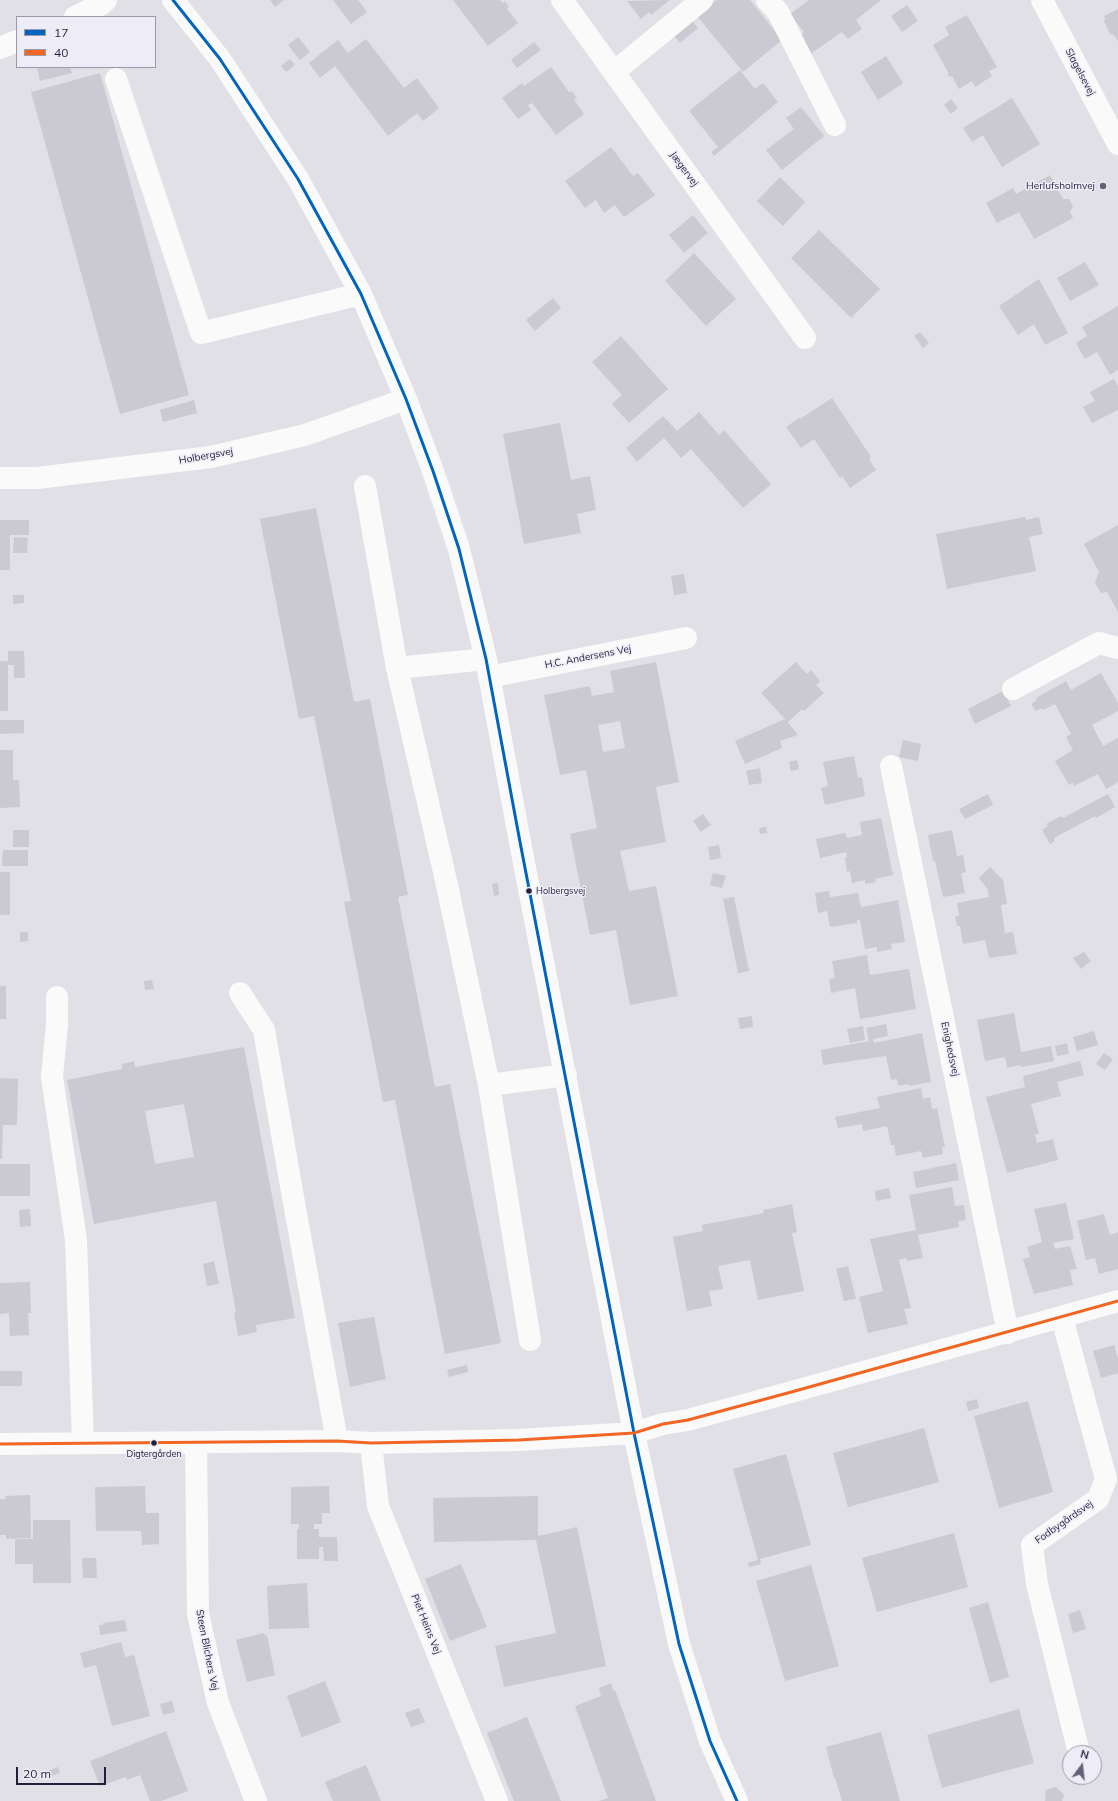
<!DOCTYPE html>
<html>
<head>
<meta charset="utf-8">
<style>
  body { margin:0 }
  #map { position:relative; width:1118px; height:1801px; overflow:hidden; background:#e0e0e6; font-family:Mulish,sans-serif }
  canvas { display:block }
  .legend { position:absolute; left:16px; top:16px; width:140px; height:52px; box-sizing:border-box; background:#edecf7; border:1px solid #9d99ab; margin:0; padding:5px 7px; list-style:none; font-size:12px; color:#251d3a }
  .legend li { display:flex; align-items:center; gap:8px; height:20px }
  .legend b { width:20px; border:1px solid #9d99ab }
  .north { position:absolute; left:1062px; top:1745px; width:40px; height:40px; box-sizing:border-box; background:#edecf7; border:1px solid #9d99ab; border-radius:50%; rotate:15deg; font-size:11px; font-weight:700; line-height:16px; text-align:center; color:#251d3a }
  .north::after { content:''; display:block; margin:auto; width:14px; height:18px; background:#666176; clip-path:polygon(50% 0,100% 100%,50% 72%,0 100%) }
  .scale { position:absolute; left:16px; top:1767px; width:90px; height:18px; box-sizing:border-box; border:2px solid #251d3a; border-top:0; padding-left:5px; font-size:12px; line-height:14px; white-space:nowrap; color:#251d3a; -webkit-text-stroke:3px #edecf7; paint-order:stroke }
</style>
</head>
<body>
<div id="map">
<canvas width="1118" height="1801"></canvas>
<ul class="legend">
<li><b style="height:5px;background:#0065bd"></b>17</li>
<li><b style="height:5px;background:#f26522"></b>40</li>
</ul>
<div class="north">N</div>
<div class="scale">20 m</div>
</div>
<script>
const ctx = document.querySelector('canvas').getContext('2d');
ctx.lineJoin = 'round';
function fillPath(path, color) { ctx.fillStyle = color; ctx.fill(path, 'evenodd'); }
function trace(path, color, width, dash) { ctx.strokeStyle = color; ctx.lineWidth = width; ctx.lineCap = dash ? 'butt' : 'round'; ctx.setLineDash(dash || []); ctx.stroke(path); }
function drawText(font, color, halo, rows, align = 'center') {
  ctx.font = font + ' Mulish,sans-serif'; ctx.lineWidth = 3; ctx.setLineDash([]); ctx.textBaseline = 'middle'; ctx.strokeStyle = halo; ctx.fillStyle = color; for (const [text, x, y, turn = 0] of rows) {
    ctx.save(); ctx.translate(x, y); ctx.rotate((+turn || 0) * Math.PI / 180); ctx.textAlign = isNaN(turn) ? turn : align; if (halo) ctx.strokeText(text, 0, 0); ctx.fillText(text, 0, 0); ctx.restore();
  }
}
fillPath(new Path2D(`
  M270 0H284L275 7Z
  M333 0H358L367 12 351 24Z
  M453 0H500L502 3 505 1 509 7 507 9 518 23 488 46Z
  M670 0 651 15 649 12 641 19 627 1Z
  M717 0H750L782 40 743 72 697 16Z
  M809 0H881L856 20 862 29 848 39 842 32 809 55 797 38 804 32 790 14Z
  M907 5 918 21 902 32 891 16Z
  M1118 9V41L1114 35 1110 34 1104 21 1105 19 1104 16Z
  M967 15 997 67 989 71 992 76 975 87 972 81 959 89 952 76 949 77 948 74H949L933 45 949 35 945 27Z
  M692 21 698 28 680 43 674 36Z
  M298 37 310 52 300 60 288 45Z
  M366 39 404 88 417 78 439 108 423 121 417 113 388 136 335 66 320 78 309 63 338 40 348 53Z
  M534 42 541 50 517 68 511 60Z
  M886 56 903 83 878 100 861 72Z
  M290 59 295 65 286 72 281 66Z
  M37 67H70L72 73 40 81Z
  M551 67 569 92 572 91 577 98 574 100 584 114 556 135 532 103 528 105 531 110 518 119 502 98 522 83 524 86Z
  M740 70 755 89 763 83 778 102 714 156 711 152 718 147 689 111Z
  M100 73 189 395 120 414 31 92Z
  M1012 98 1040 144 1002 167 983 135 972 142 963 128Z
  M951 99 958 108 951 114 944 105Z
  M801 107 824 136 782 170 766 150 794 129 786 118Z
  M611 147 633 176 638 173 655 195 624 217 615 205 604 213 596 200 585 208 565 181Z
  M1050 175 1063 199H1069L1073 207 1070 212 1073 218 1034 239 1019 212 997 223 986 203 1013 188 1016 194Z
  M780 177 805 202 783 226 757 201Z
  M693 215 708 233 684 253 669 235Z
  M819 230 880 289 851 318 791 258Z
  M694 253 736 299 706 326 665 281Z
  M1085 262 1099 285 1070 301 1057 278Z
  M1039 279 1068 333 1045 345 1034 324 1018 335 999 306Z
  M553 298 561 308 535 331 526 320Z
  M1118 306V370L1110 375 1097 352 1085 359 1076 343 1087 336 1082 327Z
  M920 332 929 343 923 348 914 336Z
  M621 336 668 389 629 423 612 404 622 395 592 362Z
  M1114 379 1118 387V410L1092 423 1083 407 1095 401 1090 392Z
  M832 398 871 457 869 459 876 470 850 488 842 476 840 478 814 439 801 448 786 427 799 418 800 419Z
  M194 400 197 413 163 422 160 410Z
  M699 412 719 435 724 430 771 484 743 508 691 449 681 458 664 438 637 462 626 448 663 416 677 431Z
  M560 423 571 480 590 476 596 510 577 514 581 533 524 544 503 434Z
  M316 508 354 702 370 699 408 895 398 897 435 1087 450 1084 501 1343 445 1354 395 1100 383 1102 344 902 351 901 314 716 299 719 260 519Z
  M1025 517 1026 520 1039 517 1043 534 1029 537 1036 571 947 589 936 534Z
  M0 520H29V535H10V570H0Z
  M1118 525V612L1107 592 1101 593 1095 583 1099 572 1084 544Z
  M14 537 28 538 27 553H13Z
  M684 574 687 593 674 595 671 576Z
  M13 595H24V603L13 604Z
  M8 651H24L25 678H14V665H8V711H0V661H8Z
  M656 662 679 782 656 787 666 842 620 851 629 891 656 886 678 996 630 1005 616 930 590 935 570 834 597 828 586 770 560 775 544 695 590 686 592 696 614 692 610 671ZM620 721 625 748 603 752 598 725Z
  M796 662 807 674 811 670 820 681 816 685 824 693 804 711 802 709 788 722 798 735 780 741 782 748 745 764 735 741 785 719 761 693Z
  M1101 673 1118 703V711L1092 725 1103 746 1118 738V782L1106 789 1098 774 1074 786 1073 783 1069 785 1055 761 1073 750 1066 737 1071 734 1055 704 1043 710 1042 708 1036 711 1031 704 1037 700 1036 698 1066 681 1071 690Z
  M1003 691 1011 706 975 724 968 709Z
  M0 720H24V733L0 734Z
  M903 740 921 744 918 761 899 757Z
  M0 750H13V780H19L20 807 0 808Z
  M854 756 858 778 862 777 865 796 825 805 821 788 828 786 823 762Z
  M797 760 799 769 791 771 789 762Z
  M760 768 762 783 749 785 746 771Z
  M988 794 993 805 965 819 959 809Z
  M1108 794 1115 807 1096 818 1095 816 1054 838 1055 841 1050 844 1042 830 1048 826 1046 824 1061 816 1063 818Z
  M703 814 711 825 701 832 693 821Z
  M881 818 893 875 875 879 876 882 865 884V880L852 883 850 871 847 872 845 858 847 857 846 852 820 858 816 839 845 833 847 838 862 835 860 822Z
  M766 827 767 833 760 834 759 828Z
  M13 830H29V847H13Z
  M952 830 957 856 963 855 966 872 961 873 965 893 943 897 935 861H933L928 835Z
  M719 845 721 858 710 860 708 847Z
  M3 850H28V866H2Z
  M990 867 1003 880 1007 904 1001 905 1005 933 1013 932 1017 954 989 958 985 940 963 944 960 926H957L955 916H959L957 903 989 897 988 890 979 878Z
  M0 872H10V915H0Z
  M713 873 726 876 722 888 710 885Z
  M498 883 499 895 494 896 492 884Z
  M829 891 830 897 858 893 861 907 898 900 905 942 891 944 892 949 877 952V947L865 949 860 920H857V923L830 927 827 911 818 913 815 893Z
  M734 897 749 971 738 973 723 899Z
  M20 932H28V941L20 942Z
  M1084 952 1091 961 1081 969 1073 958Z
  M867 955 870 975 909 969 916 1009 860 1019 855 988 831 993 829 979 835 978 832 961Z
  M152 980 154 989 145 990 144 981Z
  M0 986H6V1019H0Z
  M1014 1013 1021 1052 1051 1046 1054 1061 1021 1067 1020 1065 1007 1068 1005 1057 985 1061 977 1020Z
  M752 1016 753 1027 740 1029 738 1018Z
  M886 1024 888 1036 873 1039 874 1043 922 1033 931 1082 909 1086 908 1084 898 1086 897 1079 891 1080 886 1056 823 1065 821 1050 869 1041 866 1028Z
  M863 1026 865 1040 850 1043 847 1029Z
  M1094 1031 1098 1045 1077 1051 1073 1037Z
  M1067 1043 1069 1054 1057 1056 1055 1046Z
  M244 1047 295 1318 256 1325 257 1332 238 1336 234 1313 236 1312 216 1201 94 1224 67 1080 122 1069V1064L134 1061 135 1067ZM184 1104 194 1157 155 1164 145 1111Z
  M1104 1053 1113 1059 1105 1070 1096 1064Z
  M1080 1061 1084 1075 1057 1082 1061 1096 1031 1104 1039 1134H1035L1037 1143 1053 1139 1058 1160 1007 1173 986 1097 1025 1087 1023 1076Z
  M0 1078 18 1079 17 1125H3L2 1159H0Z
  M921 1088 923 1099 930 1097 932 1109 937 1108 945 1147H942L943 1154 923 1158 921 1151 896 1156 894 1145H891L887 1126 863 1131 862 1124 838 1128 835 1117 880 1108 877 1097Z
  M956 1163 959 1180 916 1188 913 1172Z
  M0 1164H30V1196H0Z
  M952 1187 955 1206 964 1205 966 1220 958 1221 959 1227 918 1235 923 1258 907 1261 906 1258 899 1260 911 1308 904 1309 908 1324 868 1333 859 1297 883 1291 870 1239 916 1230 909 1195Z
  M889 1188 891 1198 876 1201 875 1191Z
  M1066 1203 1074 1239 1053 1243 1055 1249 1070 1246 1077 1269 1070 1270 1073 1285 1034 1294 1023 1259 1030 1257 1027 1247 1042 1242 1034 1209Z
  M792 1204 797 1232 792 1233 804 1291 758 1300 750 1260 718 1266 723 1289 709 1291 712 1306 687 1311 673 1237 703 1231 702 1225 764 1213 763 1210Z
  M30 1209 31 1226 20 1227 19 1210Z
  M1104 1214 1110 1235 1118 1232V1269L1099 1274 1095 1258 1086 1260 1077 1221Z
  M214 1261 219 1284 207 1286 203 1264Z
  M848 1266 856 1299 844 1301 836 1269Z
  M30 1282 31 1313H28L29 1335 10 1336 9 1313 0 1314V1283Z
  M374 1317 386 1379 350 1387 338 1323Z
  M1114 1345 1118 1359V1373L1101 1378 1093 1351Z
  M467 1365 468 1372 449 1377 447 1370Z
  M0 1371H22V1386H0Z
  M977 1399 979 1408 968 1411 966 1402Z
  M1028 1401 1053 1492 999 1508 974 1416Z
  M924 1428 939 1482 848 1507 833 1453Z
  M786 1454 811 1545 760 1559 761 1564 749 1567 748 1563 758 1560 733 1469Z
  M145 1486 146 1513H159V1544L142 1545 141 1531H96L95 1487Z
  M329 1486 330 1513H322V1524H314V1529H319V1537H337L338 1561H324L323 1547H319V1559H297V1529H299V1524H291V1487Z
  M30 1495 31 1538 6 1539V1535H0V1499H6L5 1496Z
  M538 1496V1536L577 1527 606 1666 504 1687 495 1646 556 1633 536 1540 434 1542 433 1498Z
  M33 1520H70L71 1583H33V1564H15V1539H33Z
  M954 1533 968 1587 877 1612 862 1558Z
  M82 1558H96L97 1578H83Z
  M461 1564 487 1627 450 1641 425 1579Z
  M811 1565 839 1666 785 1681 756 1581Z
  M307 1583 309 1628 269 1629 267 1586Z
  M988 1602 1009 1677 990 1683 969 1608Z
  M1080 1610 1086 1629 1073 1633 1068 1614Z
  M125 1620 127 1631 100 1635 99 1625H103V1623Z
  M264 1633 265 1636 267 1635 275 1675 247 1682 236 1640Z
  M121 1642 125 1657 134 1655 150 1716 112 1726 96 1665 84 1668 80 1653Z
  M325 1681 341 1722 303 1737 301 1736 287 1696Z
  M611 1683 613 1691 615 1690 656 1801H599L608 1798 575 1706 601 1696 599 1688Z
  M172 1701 175 1712 163 1715 160 1704Z
  M419 1708 425 1722 411 1727 405 1713Z
  M1019 1709 1034 1763 942 1788 927 1735Z
  M527 1717 561 1801H514L487 1733Z
  M166 1731 188 1791 161 1801H150L140 1775 127 1780 126 1777 100 1786 90 1761Z
  M881 1732 900 1801H842L835 1777 834 1778 826 1747Z
  M366 1765 381 1801H333L325 1782Z
  M58 1767 60 1773 49 1777 47 1771Z
  M1056 1787 1064 1795 1062 1801H1045L1046 1790Z`), '#cbc9d1');
trace(new Path2D(`
  M173 0 220 59 298 179 361 294 406 399 433 471 459 549 486 659 520 842 634 1433 679 1644 710 1741 737 1801
  M562 0 805 338
  M767 0 778 12 835 125
  M1042 0 1118 144
  M75 17 102 4 106 0
  M0 48 17 41
  M614 72 702 0
  M116 79 201 333 361 294
  M0 478H37L211 457 305 435 406 399
  M365 486 397 668 447 885 489 1085 530 1340
  M397 668 486 659
  M489 677 686 638
  M1013 689 1099 643 1118 648
  M891 766 1008 1333
  M240 993 264 1030 291 1186 337 1441
  M57 997V1024L52 1077 76 1240 83 1443
  M489 1085 566 1075
  M1062 1318 1106 1479 1098 1499 1032 1545 1037 1584 1079 1753
  M196 1443 198 1614 218 1703 256 1801
  M371 1443 378 1506 497 1801
  M0 1444 337 1441 371 1443 519 1440 634 1433 663 1424 688 1420 795 1391 1118 1301`), '#fafafb', 22);
trace(new Path2D(`
  M173 0 220 59 298 179 361 294 406 399 433 471 459 549 486 659 520 842 634 1433 679 1644 710 1741 737 1801`), '#0065bd', 3);
trace(new Path2D(`
  M0 1444 337 1441 371 1443 519 1440 634 1433 663 1424 688 1420 795 1391 1118 1301`), '#f26522', 3);
for (const [x, y, r, color] of [
  [1103,186,4,"#666176"],
  [529,891,3.5,"#251d3a"],
  [154,1443,3.5,"#251d3a"]
]) { const dot = new Path2D(); dot.arc(x, y, r, 0, 2 * Math.PI); ctx.fillStyle = color; ctx.fill(dot); trace(dot, '#edecf7', 1.5); }
drawText('9px', '#251d3a', '#edecf7', [
  ["Holbergsvej",536,891],
  ["Digtergården",154,1454,"center"]
], 'left');
drawText('10px', '#251d3a', '#edecf7', [
  ["Slagelsevej",1080,72,62],
  ["Jægervej",684,169,54],
  ["Holbergsvej",206,456,-10],
  ["H.C. Andersens Vej",588,657,-11],
  ["Enighedsvej",950,1049,78],
  ["Fodbygårdsvej",1064,1522,-35],
  ["Piet Heins Vej",426,1624,68],
  ["Steen Blichers Vej",207,1650,79]
]);
drawText('10px', '#251d3a', '#edecf7', [
  ["Herlufsholmvej",1095,186]
], 'right');
</script>
</body>
</html>
